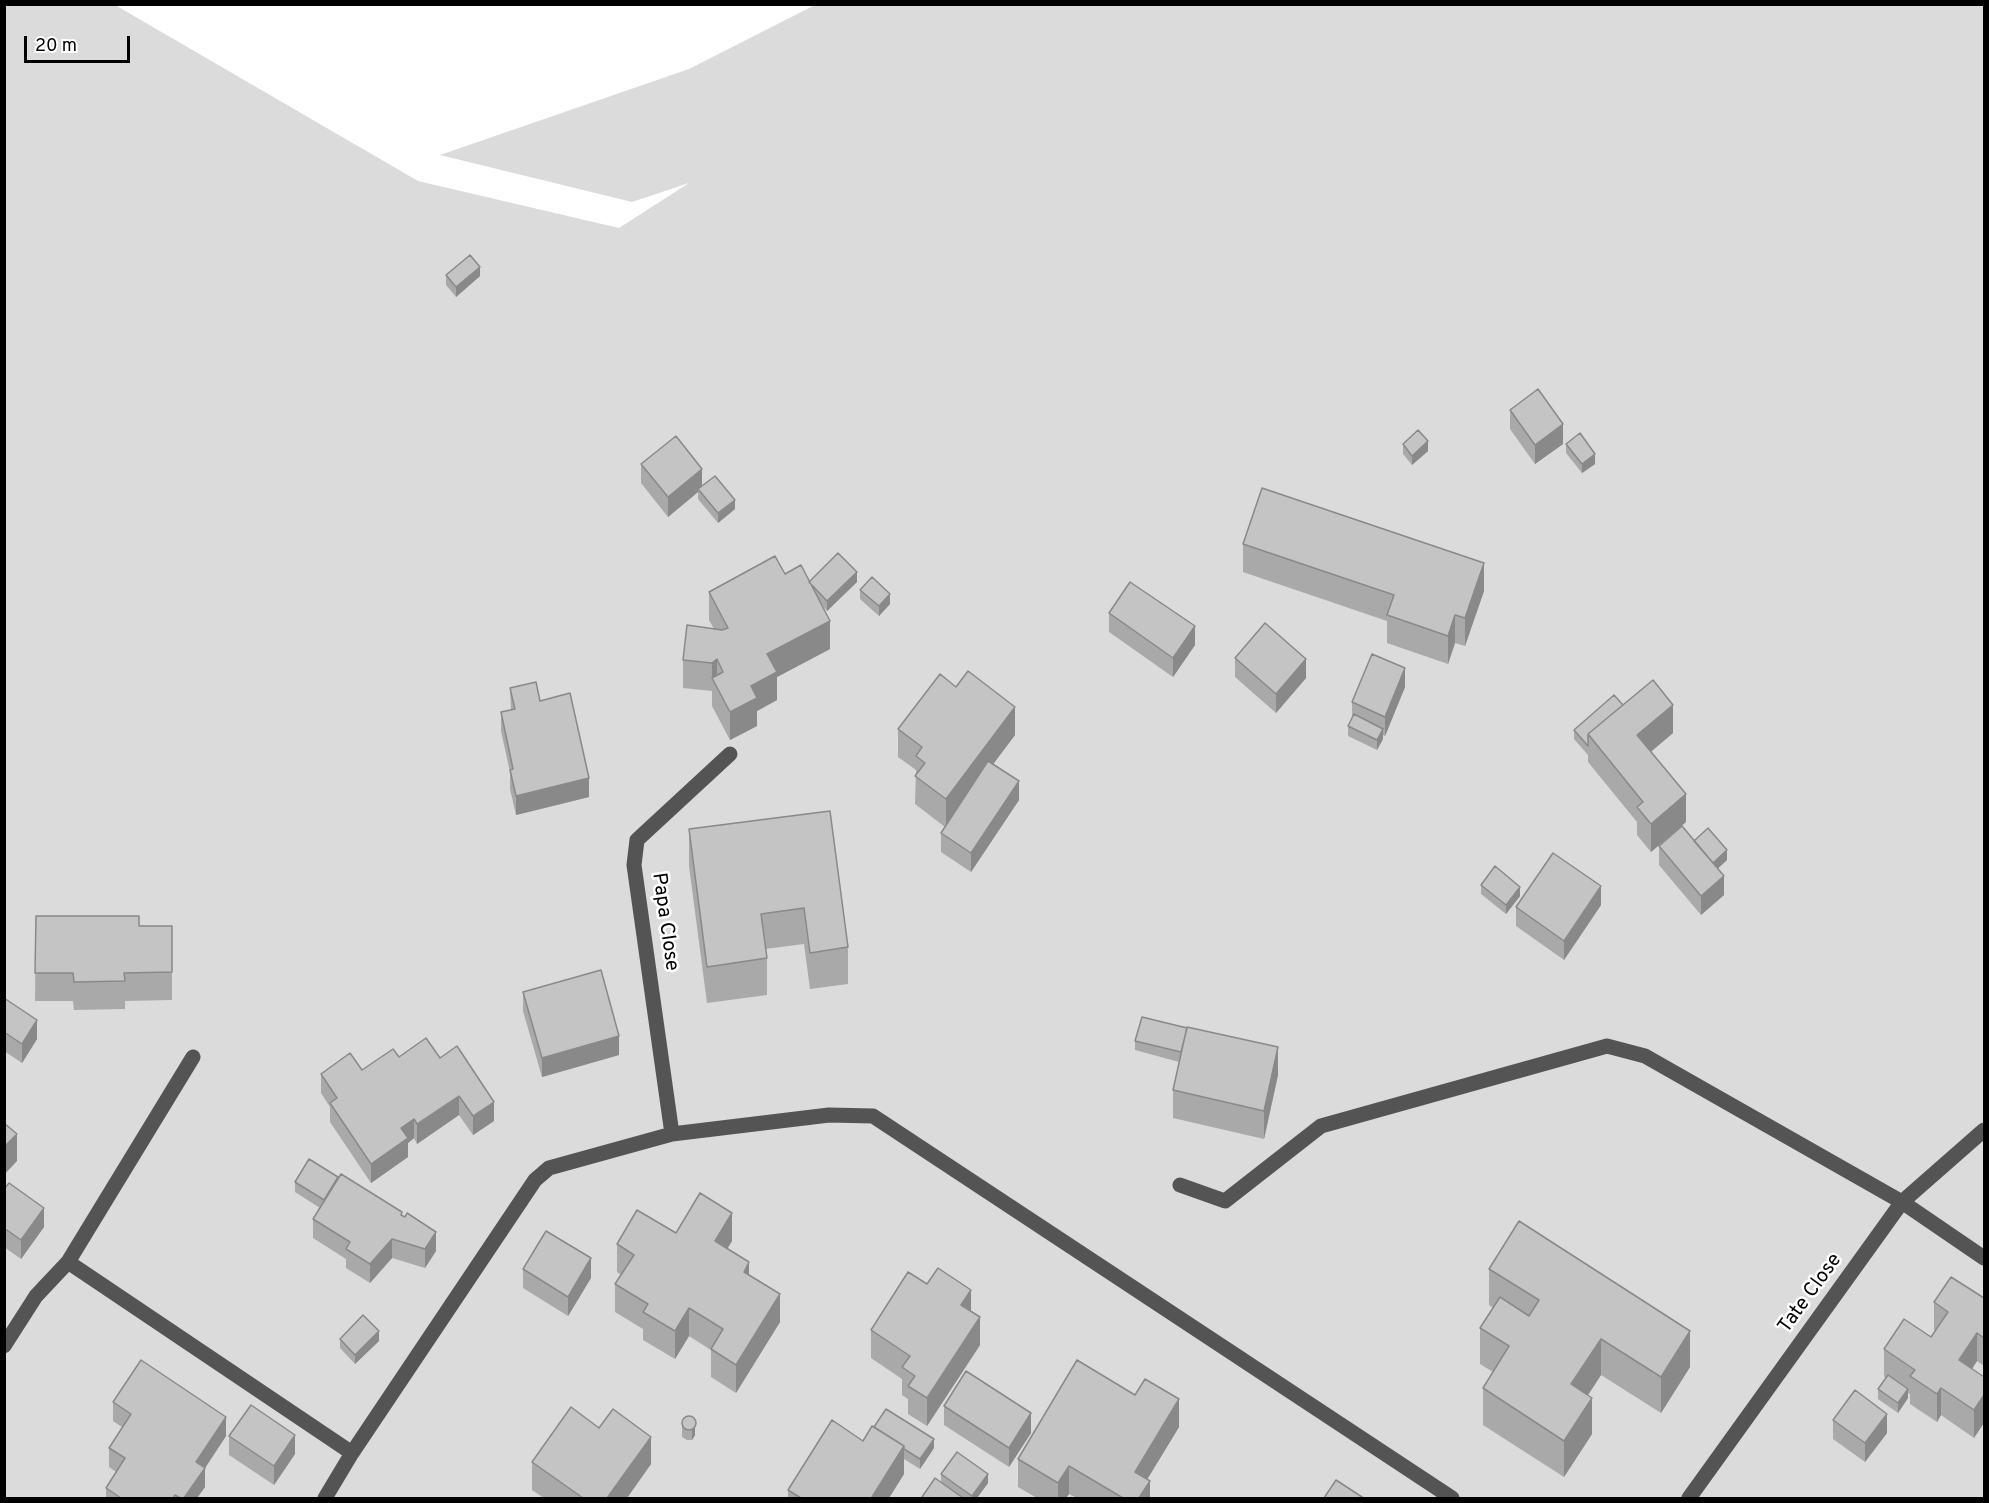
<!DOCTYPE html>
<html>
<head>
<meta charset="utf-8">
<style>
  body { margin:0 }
  #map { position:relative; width:1989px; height:1503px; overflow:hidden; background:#fff; font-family:Overpass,sans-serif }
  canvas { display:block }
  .frame { position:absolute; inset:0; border:6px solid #000; pointer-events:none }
  .scale { position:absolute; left:24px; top:36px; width:106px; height:27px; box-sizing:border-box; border:3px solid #000; border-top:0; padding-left:8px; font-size:18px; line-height:21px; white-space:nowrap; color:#000; -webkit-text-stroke:4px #fff; paint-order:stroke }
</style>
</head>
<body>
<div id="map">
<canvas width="1989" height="1503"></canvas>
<div class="frame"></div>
<div class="scale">20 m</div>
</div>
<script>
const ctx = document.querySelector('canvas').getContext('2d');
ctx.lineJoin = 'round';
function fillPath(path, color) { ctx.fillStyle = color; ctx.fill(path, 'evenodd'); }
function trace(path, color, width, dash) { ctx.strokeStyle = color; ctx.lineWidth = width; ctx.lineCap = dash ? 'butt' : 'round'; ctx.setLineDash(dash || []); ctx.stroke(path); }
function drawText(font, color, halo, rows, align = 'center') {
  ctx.font = font + ' Overpass,sans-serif'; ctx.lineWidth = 5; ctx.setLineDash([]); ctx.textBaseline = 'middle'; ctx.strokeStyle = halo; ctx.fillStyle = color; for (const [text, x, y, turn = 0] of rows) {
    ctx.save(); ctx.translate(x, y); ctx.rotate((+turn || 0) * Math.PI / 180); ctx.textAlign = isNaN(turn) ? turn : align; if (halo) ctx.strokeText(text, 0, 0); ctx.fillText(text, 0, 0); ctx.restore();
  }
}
fillPath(new Path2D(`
  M5 5H115L418 181 619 228 689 183 632 202 440 155 689 69 815 5H1984V1498H5Z`), '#dbdbdb');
trace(new Path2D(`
  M672 1134 634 865 637 840 730 754
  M1180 1185 1225 1201 1321 1126 1607 1046 1645 1056 1902 1202 1984 1258
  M68 1262 193 1057
  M4 1346 36 1296 68 1262 352 1453
  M325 1498 352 1453 535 1180 549 1168 672 1134 829 1115 873 1116 1452 1498
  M1689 1498 1902 1202 1984 1130`), '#545454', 15);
fillPath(new Path2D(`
  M446 275 480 276 456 297 446 285Z
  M1510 410 1563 444 1535 464 1510 429Z
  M1403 444 1428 451 1412 465 1403 454Z
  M1566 444 1595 464 1582 473 1566 453Z
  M641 464 702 486 735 509 718 523 698 499V492L668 517 641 483Z
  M1243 544 1484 591 1465 646 1455 643 1448 664 1387 643V621L1243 572Z
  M785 574 809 582H857L827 611 822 605 830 649 777 677V700L757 711V726L730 740 712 706V691L683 688V660L714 629 709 620V592Z
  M860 590 890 604 879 616 860 599Z
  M1109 613 1195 645 1173 677 1109 632Z
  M1235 658 1306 678 1276 713 1235 677Z
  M1405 687 1385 736 1383 735V739L1377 750 1348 736V726L1352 718V702Z
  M510 688 540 701 589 797 516 815 510 789V772L501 731V712L511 710Z
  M1623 705 1673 733 1651 752 1686 822 1651 852 1637 835V822L1588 762V755L1574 739V730Z
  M898 729 1015 735 993 764 1019 800 971 872 941 852V833L945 827 915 804 916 770 898 757Z
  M830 811 848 947V984L810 989 804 944 765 949 767 958V995L707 1003 689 866V829Z
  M1694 841 1727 860 1718 868 1724 895 1701 915 1659 865V846Z
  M1481 885 1520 896 1506 914 1481 894Z
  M1601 905 1564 960 1516 926V907Z
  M36 916 139 926H172V1000L125 1001V1009L74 1010 73 1001H35Z
  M523 992 619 1055 542 1077 523 1011Z
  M4 998 37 1039 22 1063 4 1051Z
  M1135 1041 1278 1075 1264 1139 1173 1118V1090L1179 1062 1135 1050Z
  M399 1057 440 1058 494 1121 473 1135 459 1115 417 1144 414 1138 408 1143V1157L371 1183 330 1122V1107L321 1093V1074L362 1070Z
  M338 1179 402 1216 436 1251 425 1268 392 1258 370 1283 346 1268V1259L313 1238V1219L320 1208 295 1192V1182Z
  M4 1189 44 1227 21 1259 4 1247Z
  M676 1233 732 1241 727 1249 749 1275 780 1322 736 1393 711 1377V1350L689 1336 675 1359 643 1340V1329L615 1312V1284L621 1275 617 1272V1244Z
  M523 1269 591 1278 568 1316 523 1288Z
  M1489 1269 1690 1367 1661 1413 1601 1375 1588 1395 1592 1434 1564 1477 1483 1425V1388L1493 1372 1480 1364V1328L1493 1308 1489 1305Z
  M1984 1298V1366L1977 1361 1972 1369 1984 1377 1974 1438 1941 1415 1937 1422 1910 1404V1394L1908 1393V1398L1898 1413 1878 1399V1389L1886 1378 1884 1377V1349L1931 1337 1935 1331 1934 1330V1302Z
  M971 1312 980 1345 927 1426 908 1414V1399L902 1395V1379L871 1358V1330Z
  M340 1339 379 1341 355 1364 340 1348Z
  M113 1402 226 1436 205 1468V1487L197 1498H106V1488L116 1472 109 1467V1448L122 1427 113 1421Z
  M944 1406 1031 1433 1009 1467 944 1425Z
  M695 1420V1435L692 1440H687L682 1437V1421Z
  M1833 1420 1887 1433 1865 1462 1833 1439Z
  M1179 1427 1147 1479 1150 1498H1077L1069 1494 1066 1498H1037L1018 1487V1459Z
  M229 1436 295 1454 274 1485 229 1455Z
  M863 1441 934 1448 920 1469 904 1459V1474L889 1498H788V1490Z
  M532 1462 651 1464 627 1498H544L532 1490Z
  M941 1474 988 1483 977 1498H922V1497L941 1483Z`), '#a9a9a9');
fillPath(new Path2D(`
  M480 267V276L456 297V287Z
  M1563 424V444L1535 464V445Z
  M1428 441V451L1412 465V456Z
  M1595 454V464L1582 473V464Z
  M702 469V488L698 489V492L668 517V497Z
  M735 500V509L718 523V513Z
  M1484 563V591L1465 646V618Z
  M857 572V582L827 611V601Z
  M890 594V604L879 616V606Z
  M1455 615V643L1448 664V636Z
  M830 621V649L777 677V700L757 711V726L730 740V712L767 654Z
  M1195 626V645L1173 677V658Z
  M717 659V687L712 679V663Z
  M1306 659V678L1276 713V694Z
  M1405 668V687L1385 736V717Z
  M1673 705V733L1637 763V735Z
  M1015 707V735L946 827V799Z
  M1383 729V739L1377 750V740Z
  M589 778V797L516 815V796Z
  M1019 781V800L971 872V853Z
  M1686 794V822L1651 852V824Z
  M1727 850V860L1712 874V864Z
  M1724 876V895L1701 915V896Z
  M1601 886V905L1564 960V941Z
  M1520 887V896L1506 914V905Z
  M37 1020V1039L22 1063V1044Z
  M619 1036V1055L542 1077V1058Z
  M1278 1047V1075L1264 1139V1111Z
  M459 1096V1115L417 1144V1124Z
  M494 1102V1121L473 1135V1116Z
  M414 1119V1138L408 1143V1157L371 1183V1164L401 1128Z
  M17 1134V1161L4 1175V1147Z
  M44 1208V1227L21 1259V1240Z
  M732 1213V1241L715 1269V1241Z
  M436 1232V1251L425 1268V1249Z
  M392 1239V1258L370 1283V1264Z
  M591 1258V1278L568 1316V1297Z
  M749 1262V1290L744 1272Z
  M971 1290V1318L961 1305Z
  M780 1294V1322L736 1393V1365Z
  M689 1308V1336L675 1359V1331Z
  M980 1317V1345L927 1426V1398Z
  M379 1331V1341L355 1364V1355Z
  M1690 1331V1367L1661 1413V1377Z
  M1977 1333V1361L1959 1388V1360Z
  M1601 1339V1375L1571 1421V1384Z
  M1941 1388V1415L1937 1422V1394Z
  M1908 1389V1398L1898 1413V1403Z
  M1984 1395V1423L1974 1438V1410Z
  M1592 1398V1434L1564 1477V1441Z
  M1179 1399V1427L1136 1498 1135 1472Z
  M1031 1413V1433L1009 1467V1448Z
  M1887 1414V1433L1865 1462V1443Z
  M226 1417V1436L205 1468V1487L197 1498H184L196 1462Z
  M695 1426V1435L692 1440V1430Z
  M295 1435V1454L274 1485V1466Z
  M651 1437V1464L627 1498H607Z
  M934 1439V1448L920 1469V1459Z
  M904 1446V1474L889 1498H872Z
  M1069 1466V1494L1066 1498H1058V1483Z
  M988 1474V1483L977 1498H972V1496Z
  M1150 1481V1498H1139Z`), '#898989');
const building = new Path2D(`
  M470 255 480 267 456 287 446 275Z
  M1538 389 1563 424 1535 445 1510 410Z
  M1418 430 1428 441 1412 456 1403 444Z
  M1580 433 1595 454 1582 464 1566 444Z
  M676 436 702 469 668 497 641 464Z
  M715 476 735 500 718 513 698 489Z
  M1262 488 1484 563 1465 618 1455 615 1448 636 1387 615 1394 595 1243 544Z
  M838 553 857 572 827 601 809 582Z
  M775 556 785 574 801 565 830 621 767 654 777 672 751 686 757 698 730 712 712 678 723 672 717 659 712 663 683 660 687 625 722 630 728 628 709 592Z
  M872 577 890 594 879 606 860 590Z
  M1130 582 1195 626 1173 658 1109 613Z
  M1265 623 1306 659 1276 694 1235 658Z
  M1372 654 1405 668 1385 717 1352 702Z
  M968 671 1015 707 946 799 915 776 925 763 916 756 922 747 898 729 940 674 956 687Z
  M1653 680 1673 705 1637 735 1686 794 1651 824 1637 807 1643 802 1588 734Z
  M536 682 540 701 570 693 589 778 516 796 510 770 513 769 501 712 515 709 510 688Z
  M1614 695 1623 705 1588 734V746L1574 730Z
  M1354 714 1383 729 1377 740 1348 726Z
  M988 761 1019 781 971 853 941 833Z
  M830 811 848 947 810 953 804 908 761 914 767 958 707 967 689 829Z
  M1682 826 1724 876 1701 896 1659 846Z
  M1708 828 1727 850 1713 863 1694 841Z
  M1553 853 1601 886 1564 941 1516 907Z
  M1495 866 1520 887 1506 905 1481 885Z
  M36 916H139V926H172V972L124 973 125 981 74 982 73 973H35Z
  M601 970 619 1036 542 1058 523 992Z
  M4 998 37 1020 22 1044 4 1032Z
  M1142 1017 1187 1028 1181 1052 1135 1041Z
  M1187 1027 1278 1047 1264 1111 1173 1090Z
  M426 1038 440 1058 457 1046 494 1102 473 1116 459 1096 417 1124 414 1119 401 1128 408 1138 371 1164 330 1103 337 1098 321 1074 350 1053 362 1070 393 1049 399 1057Z
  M4 1123 17 1134 4 1147Z
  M309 1159 338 1177 324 1200 295 1182Z
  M341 1174 402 1212 401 1215 405 1217 407 1213 436 1232 425 1249 392 1239 370 1264 346 1249 350 1242 313 1219Z
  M9 1183 44 1208 21 1240 4 1228V1189Z
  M700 1193 732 1213 715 1241 749 1262 744 1272 780 1294 736 1365 711 1349 723 1329 689 1308 675 1331 643 1312 648 1304 615 1284 634 1255 617 1244 637 1210 676 1233Z
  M1519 1221 1690 1331 1661 1377 1601 1339 1571 1384 1592 1398 1564 1441 1483 1388 1509 1346 1480 1328 1500 1297 1529 1316 1539 1300 1489 1269Z
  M546 1231 591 1258 568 1297 523 1269Z
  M938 1268 971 1290 961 1305 980 1317 927 1398 908 1386 915 1376 902 1367 910 1356 871 1330 908 1272 927 1284Z
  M1951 1277 1984 1298V1338L1977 1333 1959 1360 1984 1377V1395L1974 1410 1941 1388 1937 1394 1910 1376 1915 1370 1884 1349 1904 1319 1931 1337 1948 1312 1934 1302Z
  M363 1315 379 1331 355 1355 340 1339Z
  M141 1360 226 1417 196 1462 205 1468 184 1498H180L175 1495 173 1498H121L106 1488 125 1458 109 1448 131 1414 113 1402Z
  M1077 1360 1135 1395 1145 1379 1179 1399 1135 1472 1150 1481 1139 1498H1123L1069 1466 1058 1483 1018 1459Z
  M966 1371 1031 1413 1009 1448 944 1406Z
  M1888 1375 1908 1389 1898 1403 1878 1389Z
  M1855 1390 1887 1414 1865 1443 1833 1420Z
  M251 1405 295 1435 274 1466 229 1436Z
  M571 1407 599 1428 613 1409 651 1437 607 1498H583L532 1462Z
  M886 1409 934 1439 920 1459 904 1449V1446L874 1427Z
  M682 1423a7 7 0 1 1 14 0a7 7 0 1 1-14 0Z
  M832 1420 863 1441 872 1426 904 1446 872 1497 874 1498H801L788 1490Z
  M957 1452 988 1474 972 1496 941 1474Z
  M935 1478 963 1498H924L922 1497Z
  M1336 1480 1362 1497 1361 1498H1324Z`);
fillPath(building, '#c4c4c4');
trace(building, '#898989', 1.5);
drawText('20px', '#000', '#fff', [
  ["Papa Close",664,922,82],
  ["Tate Close",1811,1294,-54]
]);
</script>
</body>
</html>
